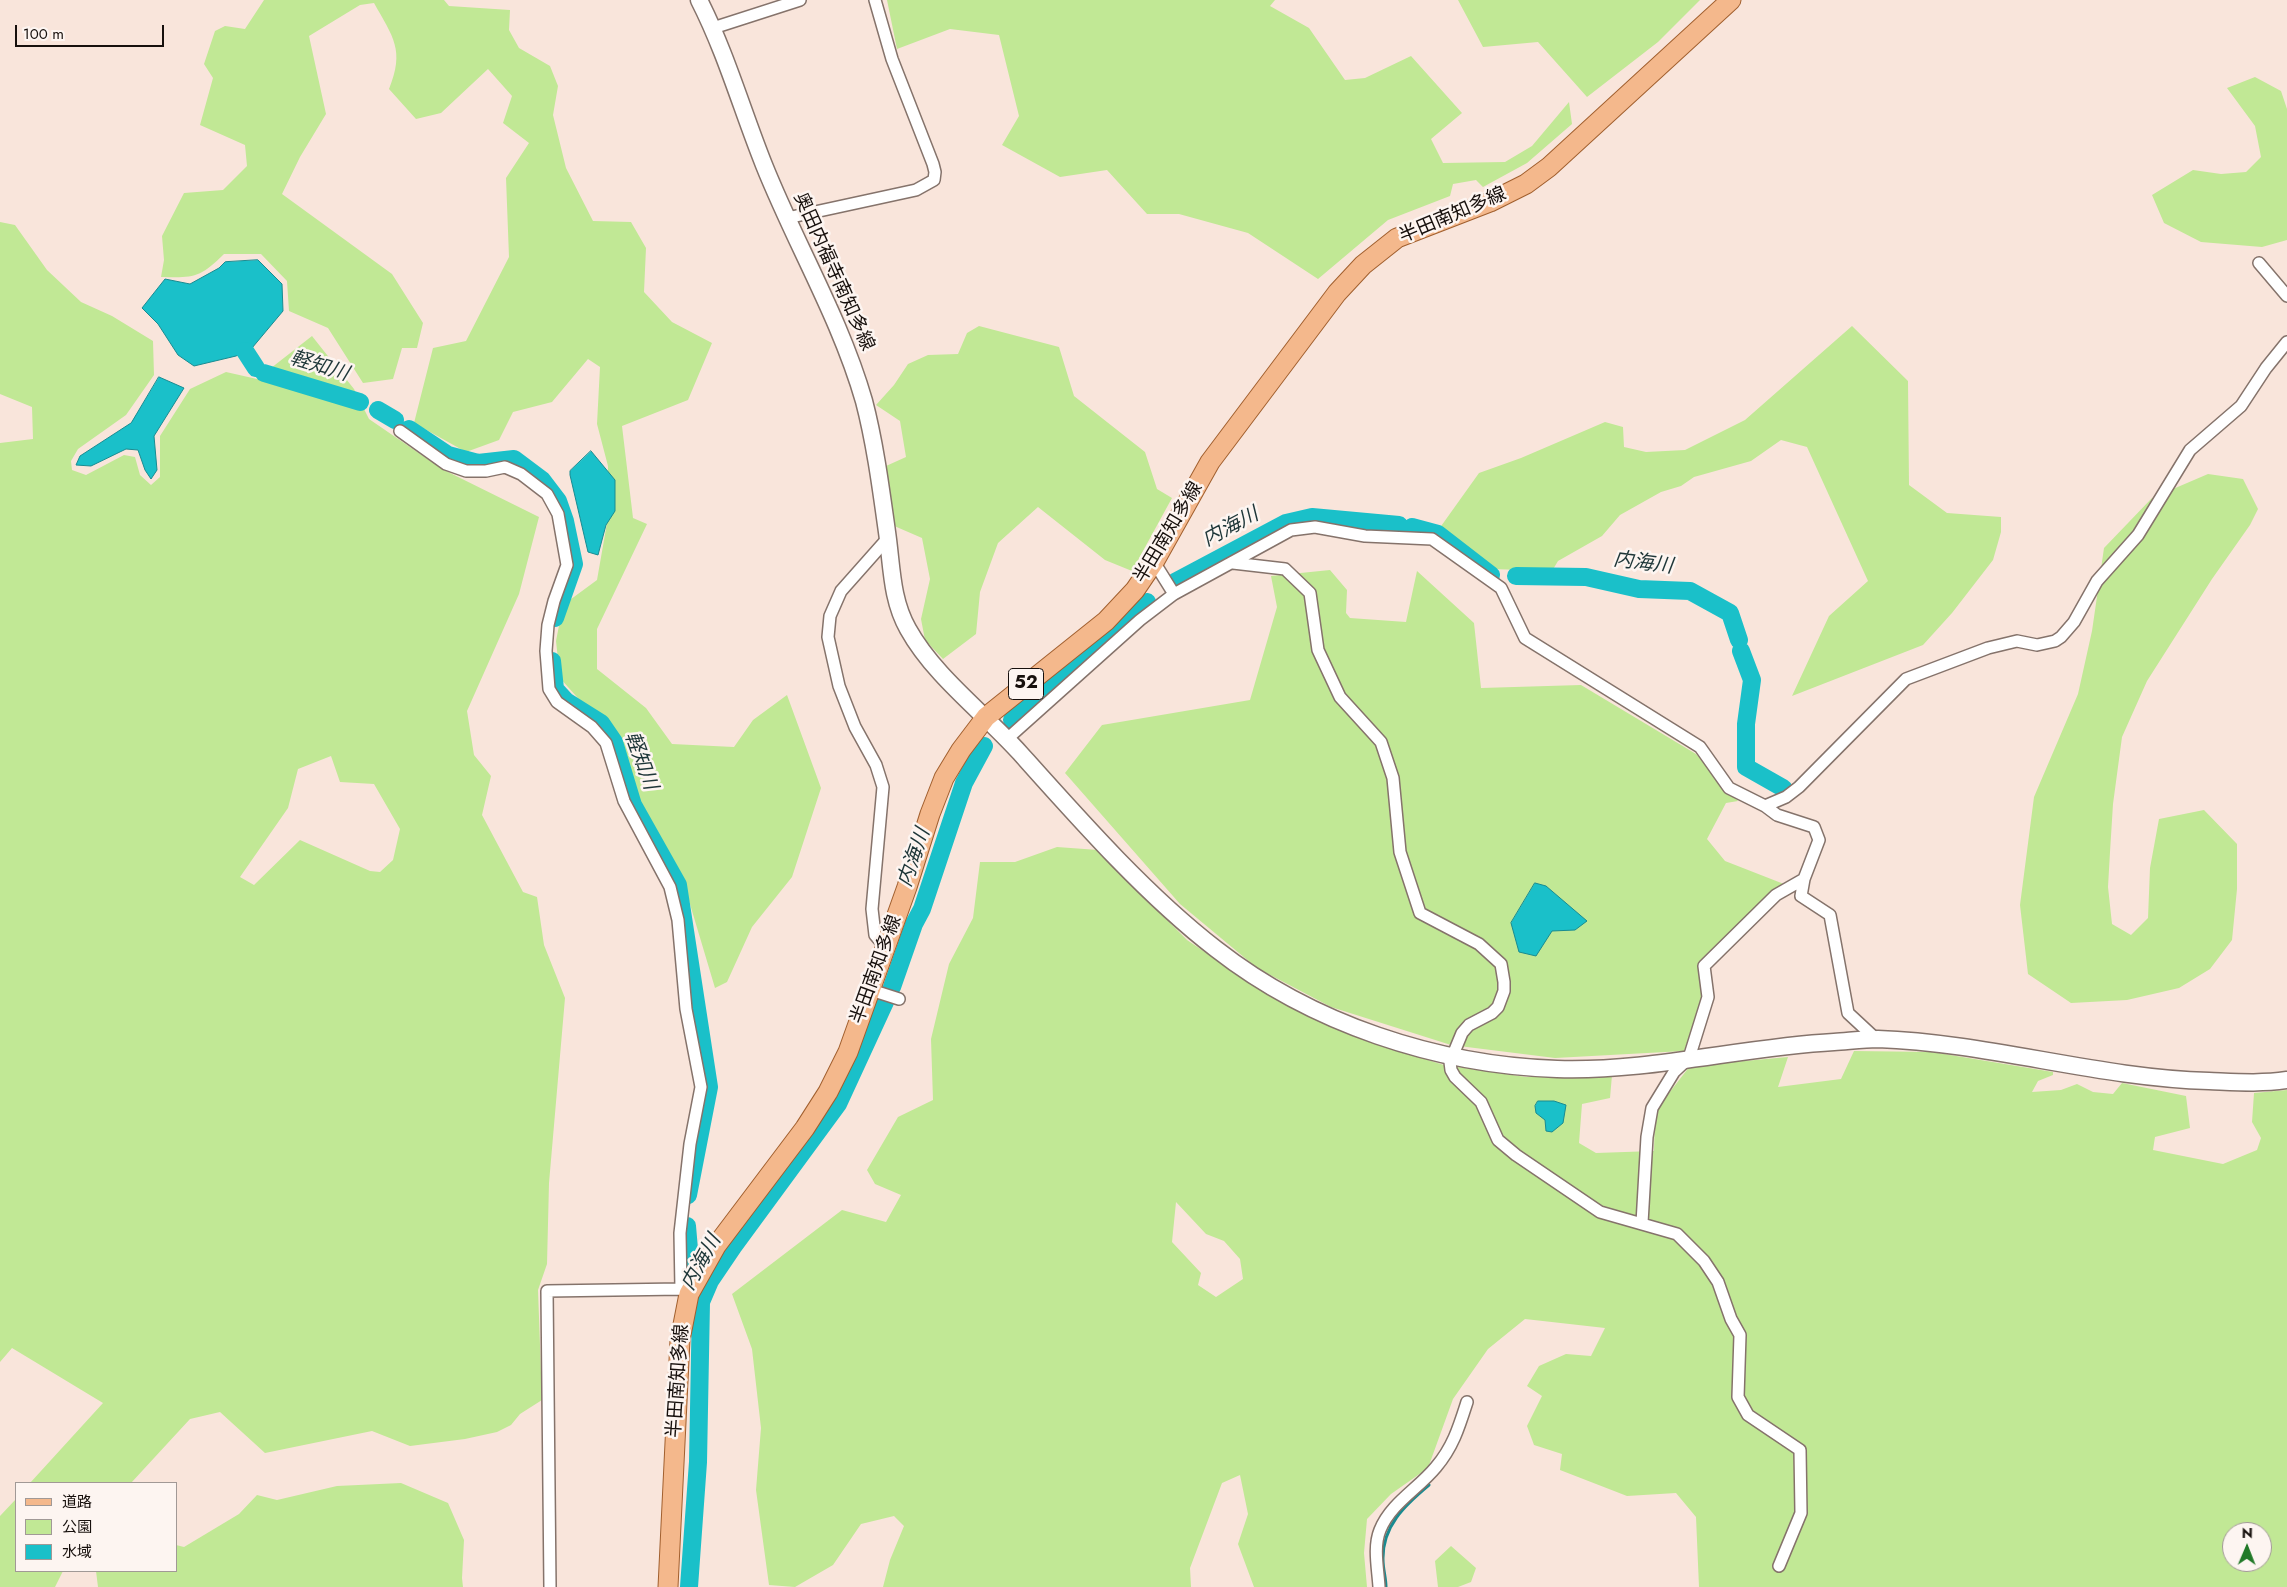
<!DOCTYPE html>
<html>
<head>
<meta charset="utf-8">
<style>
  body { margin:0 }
  #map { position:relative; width:2287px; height:1587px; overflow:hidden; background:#f9e5db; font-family:Jost,"Noto Sans JP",sans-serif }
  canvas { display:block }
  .legend { position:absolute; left:15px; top:1482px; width:162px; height:90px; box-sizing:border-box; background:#fdf5f1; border:1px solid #a19996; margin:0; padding:6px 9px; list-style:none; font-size:15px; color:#17100d }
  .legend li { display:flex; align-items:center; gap:10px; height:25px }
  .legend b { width:25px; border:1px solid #a19996 }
  .north { position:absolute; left:2222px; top:1522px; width:50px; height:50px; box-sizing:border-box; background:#fdf5f1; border:1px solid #a19996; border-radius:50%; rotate:1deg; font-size:14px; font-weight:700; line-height:20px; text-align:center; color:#17100d }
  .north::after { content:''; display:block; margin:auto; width:18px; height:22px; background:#217928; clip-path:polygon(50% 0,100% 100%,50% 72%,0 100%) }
  .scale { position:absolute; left:15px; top:25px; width:149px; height:22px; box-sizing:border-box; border:2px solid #17100d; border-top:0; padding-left:6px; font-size:15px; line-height:18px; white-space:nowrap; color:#17100d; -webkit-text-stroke:4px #fdf5f1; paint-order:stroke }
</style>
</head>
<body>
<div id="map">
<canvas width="2287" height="1587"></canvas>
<ul class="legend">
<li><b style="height:6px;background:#f4b88c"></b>道路</li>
<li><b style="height:14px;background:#c1e895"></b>公園</li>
<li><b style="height:14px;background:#1ac0c9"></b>水域</li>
</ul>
<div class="north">N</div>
<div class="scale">100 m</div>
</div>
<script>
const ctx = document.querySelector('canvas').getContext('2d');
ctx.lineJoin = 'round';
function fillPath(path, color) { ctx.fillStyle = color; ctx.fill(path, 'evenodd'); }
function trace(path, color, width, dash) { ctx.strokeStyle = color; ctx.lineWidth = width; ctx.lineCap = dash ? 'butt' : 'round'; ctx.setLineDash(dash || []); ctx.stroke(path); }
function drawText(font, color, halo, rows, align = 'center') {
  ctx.font = font + ' Jost,"Noto Sans JP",sans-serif'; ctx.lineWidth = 5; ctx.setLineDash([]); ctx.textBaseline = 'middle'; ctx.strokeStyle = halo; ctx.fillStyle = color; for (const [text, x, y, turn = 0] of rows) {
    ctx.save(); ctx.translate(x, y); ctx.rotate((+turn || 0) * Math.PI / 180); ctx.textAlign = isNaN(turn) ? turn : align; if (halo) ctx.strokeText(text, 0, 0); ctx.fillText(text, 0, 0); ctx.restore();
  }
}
fillPath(new Path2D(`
  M264 0H444L449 6 510 10 509 30 519 48 550 66 558 86 553 115 566 168 593 221 631 222 646 248 644 292 672 322 712 343 688 400 622 426 633 518 647 524 597 629V669L646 708 672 744 734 747 753 720 787 695 821 788 792 877 752 927 727 982 715 988 684 884 644 812 619 739 606 721 584 705 560 678 556 641 563 605 597 580 607 523 608 466 597 424 600 367 588 359 552 402 513 412 499 440 466 452 414 423 433 348 466 341 509 257 506 178 529 143 503 123 512 96 488 69 441 113 416 119 389 89C405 50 393 37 374 3L360 5 309 36 326 114 300 157 282 194 392 274 423 323 417 348H402L393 379 363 383 328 328 289 311 287 281 261 254H224C200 278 193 278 161 277L164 260 162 236 184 193 223 190 247 166 245 145 200 125 213 78 204 64 215 31 225 26 245 29Z
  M887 0H1275L1270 6 1309 28 1345 80 1365 78 1411 56 1462 113 1431 139 1443 163 1505 162 1532 146 1569 102 1572 124 1527 163 1483 187 1476 180 1453 184 1450 196 1388 220 1318 279 1248 233 1179 214H1147L1107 170 1060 177 1002 145 1019 116 999 35 950 29 897 49Z
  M1458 0H1700L1658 42 1587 97 1538 42 1483 47Z
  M2255 77 2281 91 2287 109V240L2262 247 2201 242 2164 223 2152 195 2193 170 2221 174 2246 172 2261 157 2255 126 2227 88Z
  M0 222 15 225 47 270 81 302 112 316 153 341 154 375 126 415 78 449 71 461 72 470 86 475 124 455 135 457 140 475 151 485 160 477V436L190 389 226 372 257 379 312 336 354 389 369 419 442 469 539 517 519 594 467 711 474 755 491 776 482 815 523 892 537 897 544 945 565 998 549 1183 547 1264 538 1290 542 1400 520 1414 511 1425 497 1432 465 1439 410 1446 372 1431 265 1453 220 1412 190 1419 131 1483H30L103 1403 12 1348 0 1362V443L33 439 32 407 0 394ZM331 756 340 782 374 784 400 829 393 860 380 872 370 871 300 840 254 885 240 877 288 808 298 769Z
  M979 326 1059 347 1074 396 1145 452 1157 489 1172 498 1132 571 1105 560 1038 507 998 543 980 592 976 634 943 659 925 640 921 619 930 579 922 538 892 525 886 466 906 457 900 421 876 405 894 385 908 364 928 355 958 354 967 333Z
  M1852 326 1908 381 1909 485 1947 513 2001 517V532L1993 560 1952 613 1923 645 1792 696 1829 616 1868 581 1807 447 1781 440 1751 461 1694 477 1681 486 1661 492 1620 515 1602 536 1558 561 1552 571 1492 569 1439 529 1479 473 1521 458 1605 422 1623 427 1624 447 1646 452 1685 450 1745 420Z
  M2208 474 2243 479 2258 509 2250 525 2212 579 2147 681 2122 737 2113 804 2110 852 2108 887 2112 924 2131 935 2148 918 2150 868 2159 819 2204 810 2237 844V889L2232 940 2210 969 2179 988 2127 1000 2071 1003 2028 974 2020 905 2034 797 2078 694 2092 631 2104 548 2152 498Z
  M1330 570 1347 590 1346 613 1350 618 1406 622 1417 571 1474 623 1481 688 1581 685 1696 754 1738 801 1726 803 1707 839 1725 861 1789 886 1701 964 1704 996 1684 1051 1555 1058 1451 1045 1331 1007 1257 968 1180 904 1065 773 1102 725 1250 700 1277 607 1271 576Z
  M1057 847 1098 850 1187 940 1248 981 1373 1043 1444 1065 1526 1077 1612 1075 1610 1098 1582 1104 1579 1143 1596 1153 1654 1151 1655 1111 1690 1066 1788 1057 1778 1087 1841 1079 1854 1051 1932 1052 2053 1072V1075L2038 1081 2032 1092 2061 1090 2077 1084 2093 1092 2113 1094 2122 1083 2186 1096 2190 1128 2155 1137 2153 1150 2223 1164 2257 1150 2261 1138 2252 1122 2254 1093 2287 1090V1587H1699L1696 1517 1676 1493 1627 1496 1560 1470 1562 1454 1534 1445 1527 1426 1542 1396 1527 1386 1539 1366 1566 1354 1591 1356 1605 1328 1525 1319 1488 1349 1453 1399 1428 1468 1391 1494 1367 1519 1364 1553 1367 1587H1254L1238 1544 1248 1514 1240 1475 1222 1483 1190 1568 1191 1587H883L890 1560 904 1526 894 1516 861 1524 833 1565 795 1587 769 1585 756 1490 761 1428 752 1349 732 1294 842 1210 886 1222 901 1195 875 1184 867 1170 898 1117 933 1100 931 1039 949 964 973 918 980 862H1015ZM1176 1202 1206 1234 1224 1241 1240 1259 1243 1279 1216 1297 1198 1285 1201 1273 1172 1242ZM2232 1532H2262V1562H2232Z
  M401 1483 448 1503 464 1540 462 1578 463 1587H98L96 1571H176V1545L184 1547 239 1514 257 1495 277 1500 337 1486Z
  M16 1499V1571H63L55 1587H0V1516Z
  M1451 1546 1476 1568 1471 1582 1458 1587H1438L1435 1561Z`), '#c1e895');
const water = new Path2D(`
  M258 260 282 284 283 311 252 348 236 356 194 366 178 355 158 324 142 308 165 279 190 284 219 268 225 262Z
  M159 377 184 388 154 436 157 470 151 479 145 470 138 450 126 449 91 466 76 465 80 456 131 423Z
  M591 451 615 480V511L606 525 598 555 588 552 570 475V471Z
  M1535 883 1546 886 1587 921 1575 930 1552 931 1536 956 1519 952 1511 923Z
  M1538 1101H1554L1566 1105 1563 1123 1552 1132 1546 1131 1545 1120 1536 1113 1535 1106Z`);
fillPath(water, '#1ac0c9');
trace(water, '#198b91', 1);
trace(new Path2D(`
  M1386 1587C1386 1578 1383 1569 1383 1560 1382 1526 1405 1505 1429 1485`), '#198b91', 3);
trace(new Path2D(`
  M245 351 256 368
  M264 373 360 402
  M378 410 395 420
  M409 429 448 455 478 463 514 459 542 480 558 501 565 521 574 564 555 618
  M1412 527 1438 534 1491 575
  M1516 576 1586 577 1639 589 1690 591 1730 613 1739 640
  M1175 582 1286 523 1312 517 1399 525
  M1741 651 1752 680 1746 724V767L1783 788
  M552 661 555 689 566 701 601 723 614 742 633 805 678 885 709 1087 688 1195
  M1012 720 1092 647 1147 602
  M892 987 914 924 922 909 964 783 984 746
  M687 1226 690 1261
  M689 1587 698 1462 701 1302 710 1281 733 1247 838 1104 885 1002`), '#1ac0c9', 18);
const street = new Path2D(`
  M713 28 800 0
  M787 218 916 190 934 180 935 172 933 164 892 59 875 0
  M2259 263 2287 296
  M400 431 446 464 466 471H486L505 467 521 474 547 494 558 514 567 565 554 601 548 625 546 651 549 689 557 702 592 727 606 743 624 801 670 887 678 920 686 1009 701 1087 690 1144 680 1233 681 1289
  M1154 562 1174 594
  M1233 563 1285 569 1310 593 1318 650 1340 697 1381 742 1393 778 1400 852 1420 913 1479 944 1501 964 1504 982V991L1498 1007 1492 1013 1469 1025 1462 1033 1450 1062 1451 1070 1455 1077 1481 1102 1498 1140 1516 1155 1600 1212 1677 1234 1704 1261 1718 1282 1731 1319 1740 1335 1738 1397 1748 1415 1800 1450 1801 1513 1779 1566
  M1007 739 1140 620 1174 594 1291 530 1315 527 1365 536 1432 539 1501 588 1525 638 1700 747 1729 788 1765 806 1777 815 1814 827 1819 840 1804 879 1776 895 1704 966 1708 997 1689 1058 1674 1072 1652 1108 1647 1137 1642 1223
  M1765 806 1786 797 1799 787 1906 679 1988 648 2017 641 2037 645 2055 641 2061 637 2074 622 2097 581 2138 535 2190 450 2241 406 2266 368 2287 342
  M1804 879 1801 896 1830 915 1848 1013 1876 1039
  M886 948 875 935 872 909 883 787 876 765 855 727 839 686 828 637 830 616 841 591 888 538
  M871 990 899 999
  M550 1587 547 1291 681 1289 687 1293
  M1379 1587C1378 1569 1373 1547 1380 1530 1391 1503 1418 1489 1436 1467 1453 1447 1459 1427 1467 1402`);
const secondary = new Path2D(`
  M699 0C726 53 742 110 764 165 796 245 840 318 864 401 875 443 881 489 887 532 892 566 891 599 908 629 934 676 984 713 1020 753 1079 819 1146 895 1216 949 1312 1024 1437 1065 1557 1069 1650 1072 1742 1047 1834 1042 1849 1041 1864 1039 1878 1039 1990 1043 2098 1078 2209 1081 2235 1082 2261 1084 2287 1080`);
const primary = new Path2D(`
  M668 1587 680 1340 689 1294 716 1246 805 1128 828 1092 848 1052 907 887 930 814 944 778 961 750 986 717 1106 621 1135 590 1154 562 1210 462 1337 293 1363 265 1397 238 1490 202 1526 184 1549 167 1731 0`);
trace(street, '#85736b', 14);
trace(secondary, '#85736b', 19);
trace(primary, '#a15f2e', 21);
trace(street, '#fff', 11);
trace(secondary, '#fff', 16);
trace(primary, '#f4b88c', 19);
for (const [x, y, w] of [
  [1026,684,35]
]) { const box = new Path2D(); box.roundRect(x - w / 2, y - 15.5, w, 31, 4); ctx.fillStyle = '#fdf5f1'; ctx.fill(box); trace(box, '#17100d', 1); }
drawText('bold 18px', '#17100d', null, [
  ["52",1026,684]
]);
drawText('19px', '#17100d', '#fdf5f1', [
  ["半田南知多線",1453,216,-23],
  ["奥田内福寺南知多線",833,272,66],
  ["半田南知多線",1169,533,-59],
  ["半田南知多線",877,970,-70],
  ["半田南知多線",679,1381,-86]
]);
drawText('italic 20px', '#1e3638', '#fdf5f1', [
  ["軽知川",319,367,17],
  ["内海川",1231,528,-28],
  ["内海川",1643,564,7],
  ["軽知川",640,761,70],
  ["内海川",915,858,-71],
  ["内海川",702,1263,-61]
]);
</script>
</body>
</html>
